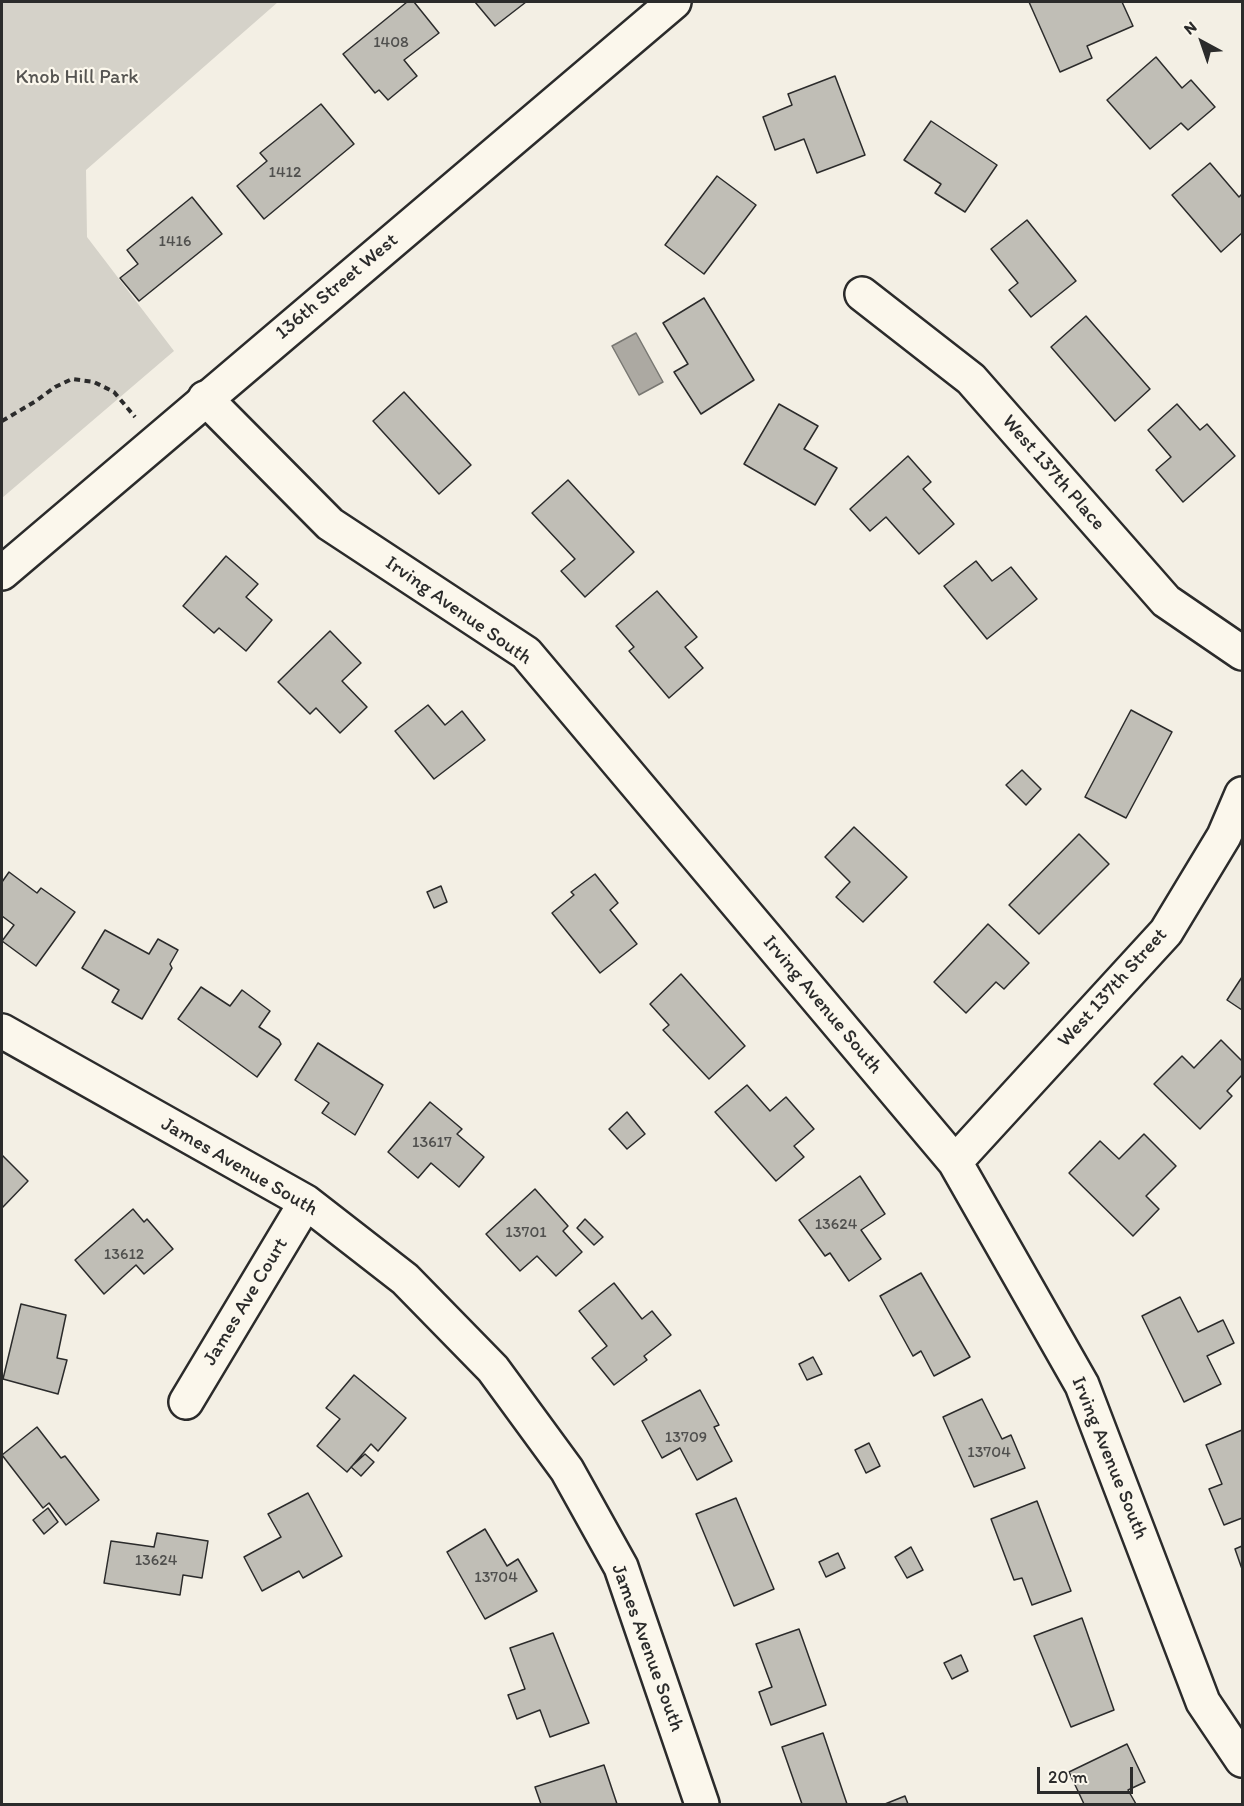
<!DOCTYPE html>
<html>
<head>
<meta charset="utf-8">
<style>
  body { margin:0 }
  #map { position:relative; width:1244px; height:1806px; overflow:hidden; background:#f3efe4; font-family:Itim,sans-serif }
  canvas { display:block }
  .frame { position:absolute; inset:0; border:3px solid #2b2b2b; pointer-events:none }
  .north { position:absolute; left:1172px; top:12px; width:60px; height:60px; -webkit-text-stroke:4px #fbf7ec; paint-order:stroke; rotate:320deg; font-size:16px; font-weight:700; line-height:24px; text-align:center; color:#2b2b2b }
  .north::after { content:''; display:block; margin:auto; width:21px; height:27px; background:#2b2b2b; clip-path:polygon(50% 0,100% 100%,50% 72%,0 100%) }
  .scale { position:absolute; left:1037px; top:1767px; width:96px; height:27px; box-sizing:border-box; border:3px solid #2b2b2b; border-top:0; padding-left:8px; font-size:18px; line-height:21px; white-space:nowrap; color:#2b2b2b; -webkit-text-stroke:4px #fbf7ec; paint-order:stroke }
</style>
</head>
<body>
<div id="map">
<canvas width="1244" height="1806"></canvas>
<div class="frame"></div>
<div class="north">N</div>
<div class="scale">20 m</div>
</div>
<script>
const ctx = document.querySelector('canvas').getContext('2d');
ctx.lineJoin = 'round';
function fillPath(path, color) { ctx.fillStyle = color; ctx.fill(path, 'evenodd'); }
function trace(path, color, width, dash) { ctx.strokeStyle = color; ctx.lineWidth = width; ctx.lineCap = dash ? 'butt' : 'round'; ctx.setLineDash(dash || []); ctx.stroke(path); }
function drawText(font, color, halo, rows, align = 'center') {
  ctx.font = font + ' Itim,sans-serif'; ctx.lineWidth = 4.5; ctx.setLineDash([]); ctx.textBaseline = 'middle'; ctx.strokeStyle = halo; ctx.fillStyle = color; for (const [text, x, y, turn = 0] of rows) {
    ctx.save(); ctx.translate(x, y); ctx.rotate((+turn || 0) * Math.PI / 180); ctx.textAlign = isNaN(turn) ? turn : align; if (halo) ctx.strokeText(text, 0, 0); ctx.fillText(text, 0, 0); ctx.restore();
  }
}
fillPath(new Path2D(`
  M2 2H278L86 170 87 237 174 351 2 498Z`), '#d5d2c9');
const water = new Path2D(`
  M636 333 663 382 639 395 612 346Z`);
fillPath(water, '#aca9a2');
trace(water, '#787772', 1.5);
const building = new Path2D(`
  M407 2H414L439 33 404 60 417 76 388 100 379 90 375 93 343 54Z
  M475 2H526L495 26Z
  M1029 2H1122L1133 26 1087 46 1092 58 1060 72Z
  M1156 57 1182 88 1191 80 1215 107 1188 130 1181 123 1150 149 1107 100Z
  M835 76 865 155 817 173 804 139 775 150 763 117 792 105 788 94Z
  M321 104 354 144 264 219 237 186 267 161 260 153Z
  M931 121 997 165 965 212 935 193 941 184 904 160Z
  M1210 163 1239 197 1242 194V233L1221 252 1172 195Z
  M717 176 756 205 704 274 665 245Z
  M192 197 222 234 139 301 120 278 138 264 127 250Z
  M1027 220 1076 281 1031 317 1009 290 1018 283 991 249Z
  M704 298 754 380 701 414 674 372 688 364 663 323Z
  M1086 316 1150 389 1115 421 1051 347Z
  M404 392 471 465 439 494 373 421Z
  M779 404 818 426 804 449 837 468 815 505 744 464Z
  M1177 404 1200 430 1207 424 1235 456 1183 502 1156 470 1171 457 1148 430Z
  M908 456 931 482 923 489 954 524 919 554 886 517 870 531 850 509Z
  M568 480 634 552 585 597 561 571 575 559 532 513Z
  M226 556 258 584 246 597 272 620 246 651 219 628 214 633 183 606Z
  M976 561 992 581 1011 567 1037 599 987 639 944 586Z
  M657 591 697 637 685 647 703 668 669 698 629 651 634 647 616 626Z
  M330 631 361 663 342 681 367 707 340 733 316 708 310 714 278 682Z
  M428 705 445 725 462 711 485 740 434 779 395 731Z
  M1131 710 1172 732 1126 818 1085 797Z
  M1022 770 1041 789 1026 805 1006 785Z
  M854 827 907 877 863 922 836 897 850 882 825 857Z
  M1079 834 1109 864 1039 934 1009 905Z
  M9 872 37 893 41 888 75 912 36 966 2 941 14 925 2 916V882Z
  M595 874 618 903 610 910 637 944 600 973 552 913 574 895 571 892Z
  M441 886 447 902 434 908 427 892Z
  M988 924 1029 963 1004 989 996 982 966 1013 934 982Z
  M105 930 149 954 158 939 178 950 170 964 172 968 142 1019 112 1002 119 990 82 968Z
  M681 974 745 1046 709 1079 663 1030 669 1025 650 1004Z
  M1242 977V1010L1227 1000Z
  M201 987 230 1006 242 990 270 1011 259 1027 279 1040 281 1044 257 1077 178 1019Z
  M1221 1040 1242 1061V1075L1227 1091 1232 1096 1200 1129 1154 1084 1182 1056 1194 1068Z
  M318 1043 383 1085 355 1135 322 1113 329 1103 295 1080Z
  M747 1085 770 1111 786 1097 814 1129 794 1146 804 1157 776 1181 715 1112Z
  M430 1102 462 1129 457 1134 484 1157 459 1187 431 1163 418 1178 388 1152Z
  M627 1112 645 1134 627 1149 609 1129Z
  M1144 1134 1176 1166 1146 1196 1159 1209 1133 1236 1069 1173 1100 1141 1119 1159Z
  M2 1155 28 1181 2 1208Z
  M860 1176 885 1214 861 1230 881 1259 849 1281 830 1253 825 1256 799 1220Z
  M535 1189 568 1226 563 1231 582 1252 556 1276 537 1256 520 1271 486 1234Z
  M133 1209 144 1222 147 1219 173 1249 144 1274 136 1265 104 1294 75 1260Z
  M585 1219 603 1237 594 1245 577 1228Z
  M921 1273 970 1357 934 1376 921 1351 913 1356 880 1296Z
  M614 1283 642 1319 652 1311 671 1335 644 1356 647 1360 614 1385 592 1358 607 1346 579 1311Z
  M1180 1297 1198 1332 1223 1320 1234 1343 1207 1356 1221 1384 1184 1402 1142 1316Z
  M21 1304 66 1315 57 1358 67 1360 58 1394 3 1379Z
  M813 1357 822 1374 807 1380 799 1364Z
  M354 1375 406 1418 378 1451 371 1444 347 1472 317 1446 340 1419 326 1408Z
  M700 1390 719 1425 714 1427 732 1461 697 1480 680 1448 662 1458 642 1421Z
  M982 1399 1002 1439 1011 1435 1025 1468 974 1487 943 1417Z
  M37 1427 61 1458 65 1456 99 1500 66 1525 49 1503 43 1508 2 1455Z
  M1242 1430V1518L1224 1525 1209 1489 1222 1484 1206 1445Z
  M869 1443 880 1466 866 1473 855 1450Z
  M365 1454 374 1462 361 1476 351 1467Z
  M308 1493 342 1556 303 1578 299 1571 262 1591 244 1557 281 1537 268 1514Z
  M736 1498 774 1589 734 1606 696 1514Z
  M1037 1501 1071 1591 1032 1605 1022 1578 1014 1580 991 1519Z
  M48 1508 58 1522 44 1534 33 1520Z
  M485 1529 507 1566 518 1559 537 1591 485 1619 447 1552Z
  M157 1533 208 1541 202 1578 183 1575 180 1595 104 1583 111 1541 154 1547Z
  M1242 1546V1569L1235 1549Z
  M911 1547 923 1570 907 1578 895 1557Z
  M838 1553 845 1568 826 1577 819 1562Z
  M1082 1618 1114 1710 1071 1727 1034 1636Z
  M799 1629 826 1705 771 1725 759 1692 772 1687 756 1644Z
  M553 1633 589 1723 550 1737 540 1710 517 1719 508 1695 525 1689 510 1648Z
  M961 1655 968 1671 952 1679 944 1663Z
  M823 1733 847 1804H802L782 1747Z
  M1127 1744 1145 1782 1128 1790 1136 1804H1084L1069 1772Z
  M604 1765 617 1804H541L535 1787Z
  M905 1796 908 1804H885Z`);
fillPath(building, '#c0beb6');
trace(building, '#2b2b2b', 1.5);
const minor = new Path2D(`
  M862 294 971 379 1166 601 1242 653
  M205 398 330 524 526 653 955 1162 1082 1385 1203 1702 1242 1760
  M2 1031 306 1202 405 1279 493 1369 567 1470 621 1567 702 1804
  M955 1162 1166 932 1224 836 1242 794
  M186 1402 306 1202`);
const tertiary = new Path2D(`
  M2 573 674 2`);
trace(minor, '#2b2b2b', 38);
trace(tertiary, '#2b2b2b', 38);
trace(new Path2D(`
  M2 421 36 401 55 387 72 379 94 382 114 392 135 417`), '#2b2b2b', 4, [6, 4.5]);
trace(minor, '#fbf7ec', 33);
trace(tertiary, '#fbf7ec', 33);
drawText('16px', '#50504e', null, [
  ["1408",391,43],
  ["1412",285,173],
  ["1416",175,242],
  ["13617",432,1143],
  ["13624",836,1225],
  ["13701",526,1233],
  ["13612",124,1255],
  ["13709",686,1438],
  ["13704",989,1453],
  ["13624",156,1561],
  ["13704",496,1578]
]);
drawText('20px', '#565552', '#fbf7ec', [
  ["Knob Hill Park",77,78]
]);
drawText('20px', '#2b2b2b', '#fbf7ec', [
  ["136th Street West",337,287,-40],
  ["West 137th Place",1053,473,49],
  ["Irving Avenue South",458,611,35],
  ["West 137th Street",1113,988,-48],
  ["Irving Avenue South",822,1005,50],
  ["James Avenue South",239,1167,30],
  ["James Ave Court",246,1302,-59],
  ["Irving Avenue South",1109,1458,68],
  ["James Avenue South",647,1648,70]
]);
</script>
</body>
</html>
